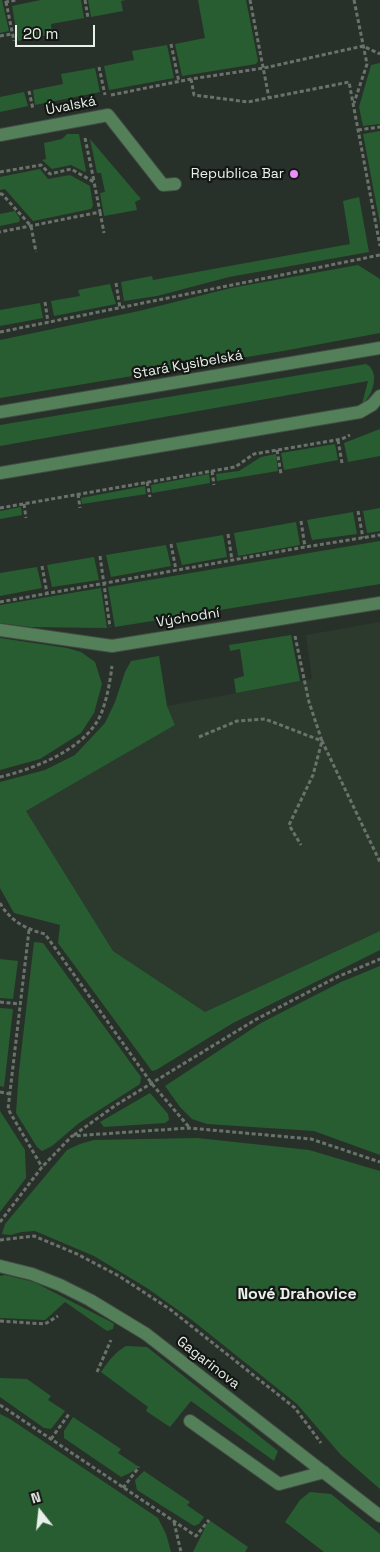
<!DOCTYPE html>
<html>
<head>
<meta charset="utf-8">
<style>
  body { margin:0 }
  #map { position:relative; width:380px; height:1552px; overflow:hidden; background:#283129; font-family:"Space Grotesk",sans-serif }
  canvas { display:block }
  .north { position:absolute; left:15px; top:1487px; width:50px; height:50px; -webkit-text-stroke:4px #141814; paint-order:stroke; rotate:344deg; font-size:14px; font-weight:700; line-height:20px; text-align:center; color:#e9f0ea }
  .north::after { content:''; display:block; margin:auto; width:18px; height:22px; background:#e9f0ea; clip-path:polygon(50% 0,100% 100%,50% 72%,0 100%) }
  .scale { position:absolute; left:15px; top:25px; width:80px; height:22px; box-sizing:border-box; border:2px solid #e9f0ea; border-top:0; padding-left:6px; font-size:15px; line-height:18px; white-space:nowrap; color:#e9f0ea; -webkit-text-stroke:4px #141814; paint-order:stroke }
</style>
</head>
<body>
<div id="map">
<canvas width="380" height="1552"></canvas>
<div class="north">N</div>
<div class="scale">20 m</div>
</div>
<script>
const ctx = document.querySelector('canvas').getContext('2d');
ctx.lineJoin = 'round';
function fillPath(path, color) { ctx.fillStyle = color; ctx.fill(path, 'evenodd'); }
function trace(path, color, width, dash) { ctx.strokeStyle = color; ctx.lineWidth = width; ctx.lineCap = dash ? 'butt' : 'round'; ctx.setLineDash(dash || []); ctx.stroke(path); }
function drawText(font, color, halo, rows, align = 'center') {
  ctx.font = font + ' "Space Grotesk",sans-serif'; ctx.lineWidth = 4.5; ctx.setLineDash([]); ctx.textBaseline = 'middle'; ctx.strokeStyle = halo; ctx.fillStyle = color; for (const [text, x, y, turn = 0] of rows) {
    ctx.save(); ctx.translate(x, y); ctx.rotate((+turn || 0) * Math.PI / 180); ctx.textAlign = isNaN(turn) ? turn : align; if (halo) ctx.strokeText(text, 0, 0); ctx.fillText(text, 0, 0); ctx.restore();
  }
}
fillPath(new Path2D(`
  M380 622V931L205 1012 113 951 26 811 175 725 167 706 312 679 306 635Z`), '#2b3a2d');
fillPath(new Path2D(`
  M0 0H2L9 31 0 33Z
  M41 0H81L84 18 51 24 52 34 18 41 12 6Z
  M88 0H126L121 1 123 11 91 17Z
  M198 0H246L258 61 256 64 182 76 175 44 205 38Z
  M167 45 174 78 109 90 104 66 134 60 132 51Z
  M380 63V124L363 126 359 107 371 65Z
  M95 68 100 92 35 105 33 90 63 84 61 74Z
  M24 92 28 106 0 112V97Z
  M380 131V224L363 134Z
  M67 134H79L86 171 85 172 71 165 52 169 42 160 46 159 44 143 62 139Z
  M90 139 141 199 135 202 137 210 104 216 100 193 105 192 101 173H97Z
  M40 169 48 179 70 175 90 186 93 206 91 209 33 221 5 189 0 190V177Z
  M359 197 369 252 229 277 157 296 124 301 121 282 152 276 153 280 350 244 343 201Z
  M15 211 20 219 19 222 0 226V214Z
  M358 265 380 279V333L283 351 0 398V340L139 311 231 288Z
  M110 284 116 304 54 316 51 301 80 296 78 290Z
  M40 303 43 318 0 326V310Z
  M366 364C380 371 374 395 362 404L368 381 0 446V425Z
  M380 429V456L348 462 344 443Z
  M335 444 338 460 284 470 281 453Z
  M276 454 278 471 217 481 216 474 239 471 261 457Z
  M209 474 210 483 152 493 151 485Z
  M145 486 146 494 82 504 81 498Z
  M21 507 22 515 0 519V511Z
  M380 508V531L367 533 363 511Z
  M353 512 357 534 312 540 307 520Z
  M296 522 300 545 238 556 234 533Z
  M223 535 227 557 182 565 176 543Z
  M380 541V584L115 627 108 587Z
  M166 545 171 566 111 577 106 555Z
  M94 557 99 580 52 587 47 565Z
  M37 567 42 588 0 596V573Z
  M101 588 107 628 31 627 0 623V605Z
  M291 635 300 681 236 693 234 679 244 676 240 649 230 651 229 645Z
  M0 638 67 648 81 652 95 662 102 684 94 713 81 733 40 759 0 770Z
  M159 656 167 706 175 725 26 811 113 951 205 1012 380 931V950L233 1023 156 1070 152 1071 58 943 60 925 14 913 0 888V782L45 770 75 755 105 723 115 702 125 672 131 661Z
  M34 942 43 943 141 1077 140 1084 79 1123 52 1146 42 1151 37 1147 16 1113 19 1071Z
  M0 959 18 961 13 999 0 998Z
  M380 966V1155L314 1131 207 1124 192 1119 180 1107 165 1086 261 1023 341 982Z
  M0 1008 13 1009 4 1087 0 1086Z
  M150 1093 168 1114 169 1120 165 1123 104 1127 100 1122Z
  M0 1111 25 1150 26 1178 0 1212Z
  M197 1138 309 1150 380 1171V1489L341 1455 297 1404 192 1320 147 1288 94 1256 35 1231 21 1232 11 1235 2 1234 5 1224 67 1150 80 1144 94 1140Z
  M5 1275 34 1282 111 1322 114 1324 113 1329 107 1331 65 1302 45 1320 0 1318V1276Z
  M126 1346 147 1347 278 1451 274 1461 191 1401 170 1427 146 1411 148 1407 101 1372C108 1362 115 1352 126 1346Z
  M0 1378 27 1379 51 1396 48 1400 65 1411 51 1429 44 1428 0 1397Z
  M0 1414 10 1419 158 1518 166 1534 171 1552H0Z
  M73 1417 121 1449 118 1453 139 1467 130 1473 121 1477 64 1438V1431Z
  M144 1471 190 1502 187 1505 204 1517 199 1524 194 1526 137 1490 135 1480Z
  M310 1492 331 1494 380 1534V1552H324L285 1522 300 1500Z
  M209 1520 248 1547 245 1552H193Z`), '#285d32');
const minor = new Path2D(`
  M0 135 108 115 163 185 175 184
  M0 412 380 348
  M0 473 360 412 372 405 380 396
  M0 630 112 646 380 603
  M0 1266 32 1274 60 1285 90 1300 146 1334 380 1516
  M190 1421 279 1484 324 1472`);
trace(minor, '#434c44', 14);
trace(new Path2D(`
  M85 0 88 18
  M250 0 269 98
  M354 0 367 64 354 103
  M6 1V2L16 0
  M6 2 14 41
  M0 36 12 34
  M171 44 179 82
  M99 67 105 95
  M191 79 194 95 248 102 349 82 380 246
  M29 91 33 109
  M111 95 191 79 264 68 363 46 380 54
  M358 130 380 127
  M85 138 94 181
  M0 172 41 165 50 174 71 169 94 182 100 212 0 232
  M0 194H2L31 226 36 252
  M100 212 104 233
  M116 283 120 308
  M45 302 48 322
  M0 332 380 255
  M338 440 342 463
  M277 450 281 474
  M212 471 214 485
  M147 482 150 497
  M78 494 80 508
  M24 504 26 518
  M0 508 235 467 254 454 342 439 350 435
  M358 511 363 538
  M301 521 305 547
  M228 534 232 560
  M171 544 176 570
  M100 556 110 627
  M42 566 47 593
  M0 602 305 547 380 535
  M295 636 309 702 322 741 313 775 289 825 301 845
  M199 737 237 721 265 719 322 741 380 862
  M0 777C34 769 86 749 101 714 107 699 110 682 112 666
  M0 903C10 921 26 929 45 934L152 1084 189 1127
  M29 930 8 1109 42 1167
  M0 1002 20 1004
  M0 1092 10 1094
  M74 1135 116 1105 255 1020 335 978 380 959
  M0 1222 42 1167 72 1136 189 1128 311 1139 380 1162
  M0 1240 34 1236 77 1254 119 1276 171 1310 295 1408 321 1443
  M0 1321 45 1324 58 1316
  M97 1372 111 1340
  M0 1405 196 1536 209 1520
  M51 1439 69 1414
  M123 1488 139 1467
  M174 1522 181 1552`), '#6a726b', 3, [4, 2.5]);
trace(minor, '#537f59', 12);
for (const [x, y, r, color] of [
  [294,174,5,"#eb8dfb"]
]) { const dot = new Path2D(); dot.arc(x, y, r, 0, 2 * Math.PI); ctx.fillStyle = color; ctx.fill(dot); trace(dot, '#141814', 2); }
drawText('14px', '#e9f0ea', '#141814', [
  ["Úvalská",71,106,-11],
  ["Stará Kysibelská",188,365,-10],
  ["Východní",188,618,-9],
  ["Gagarinova",208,1363,38]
]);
drawText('14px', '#e9f0ea', '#141814', [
  ["Republica Bar",284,174]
], 'right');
drawText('bold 16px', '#e9f0ea', '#141814', [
  ["Nové Drahovice",297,1295]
]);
</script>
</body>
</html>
